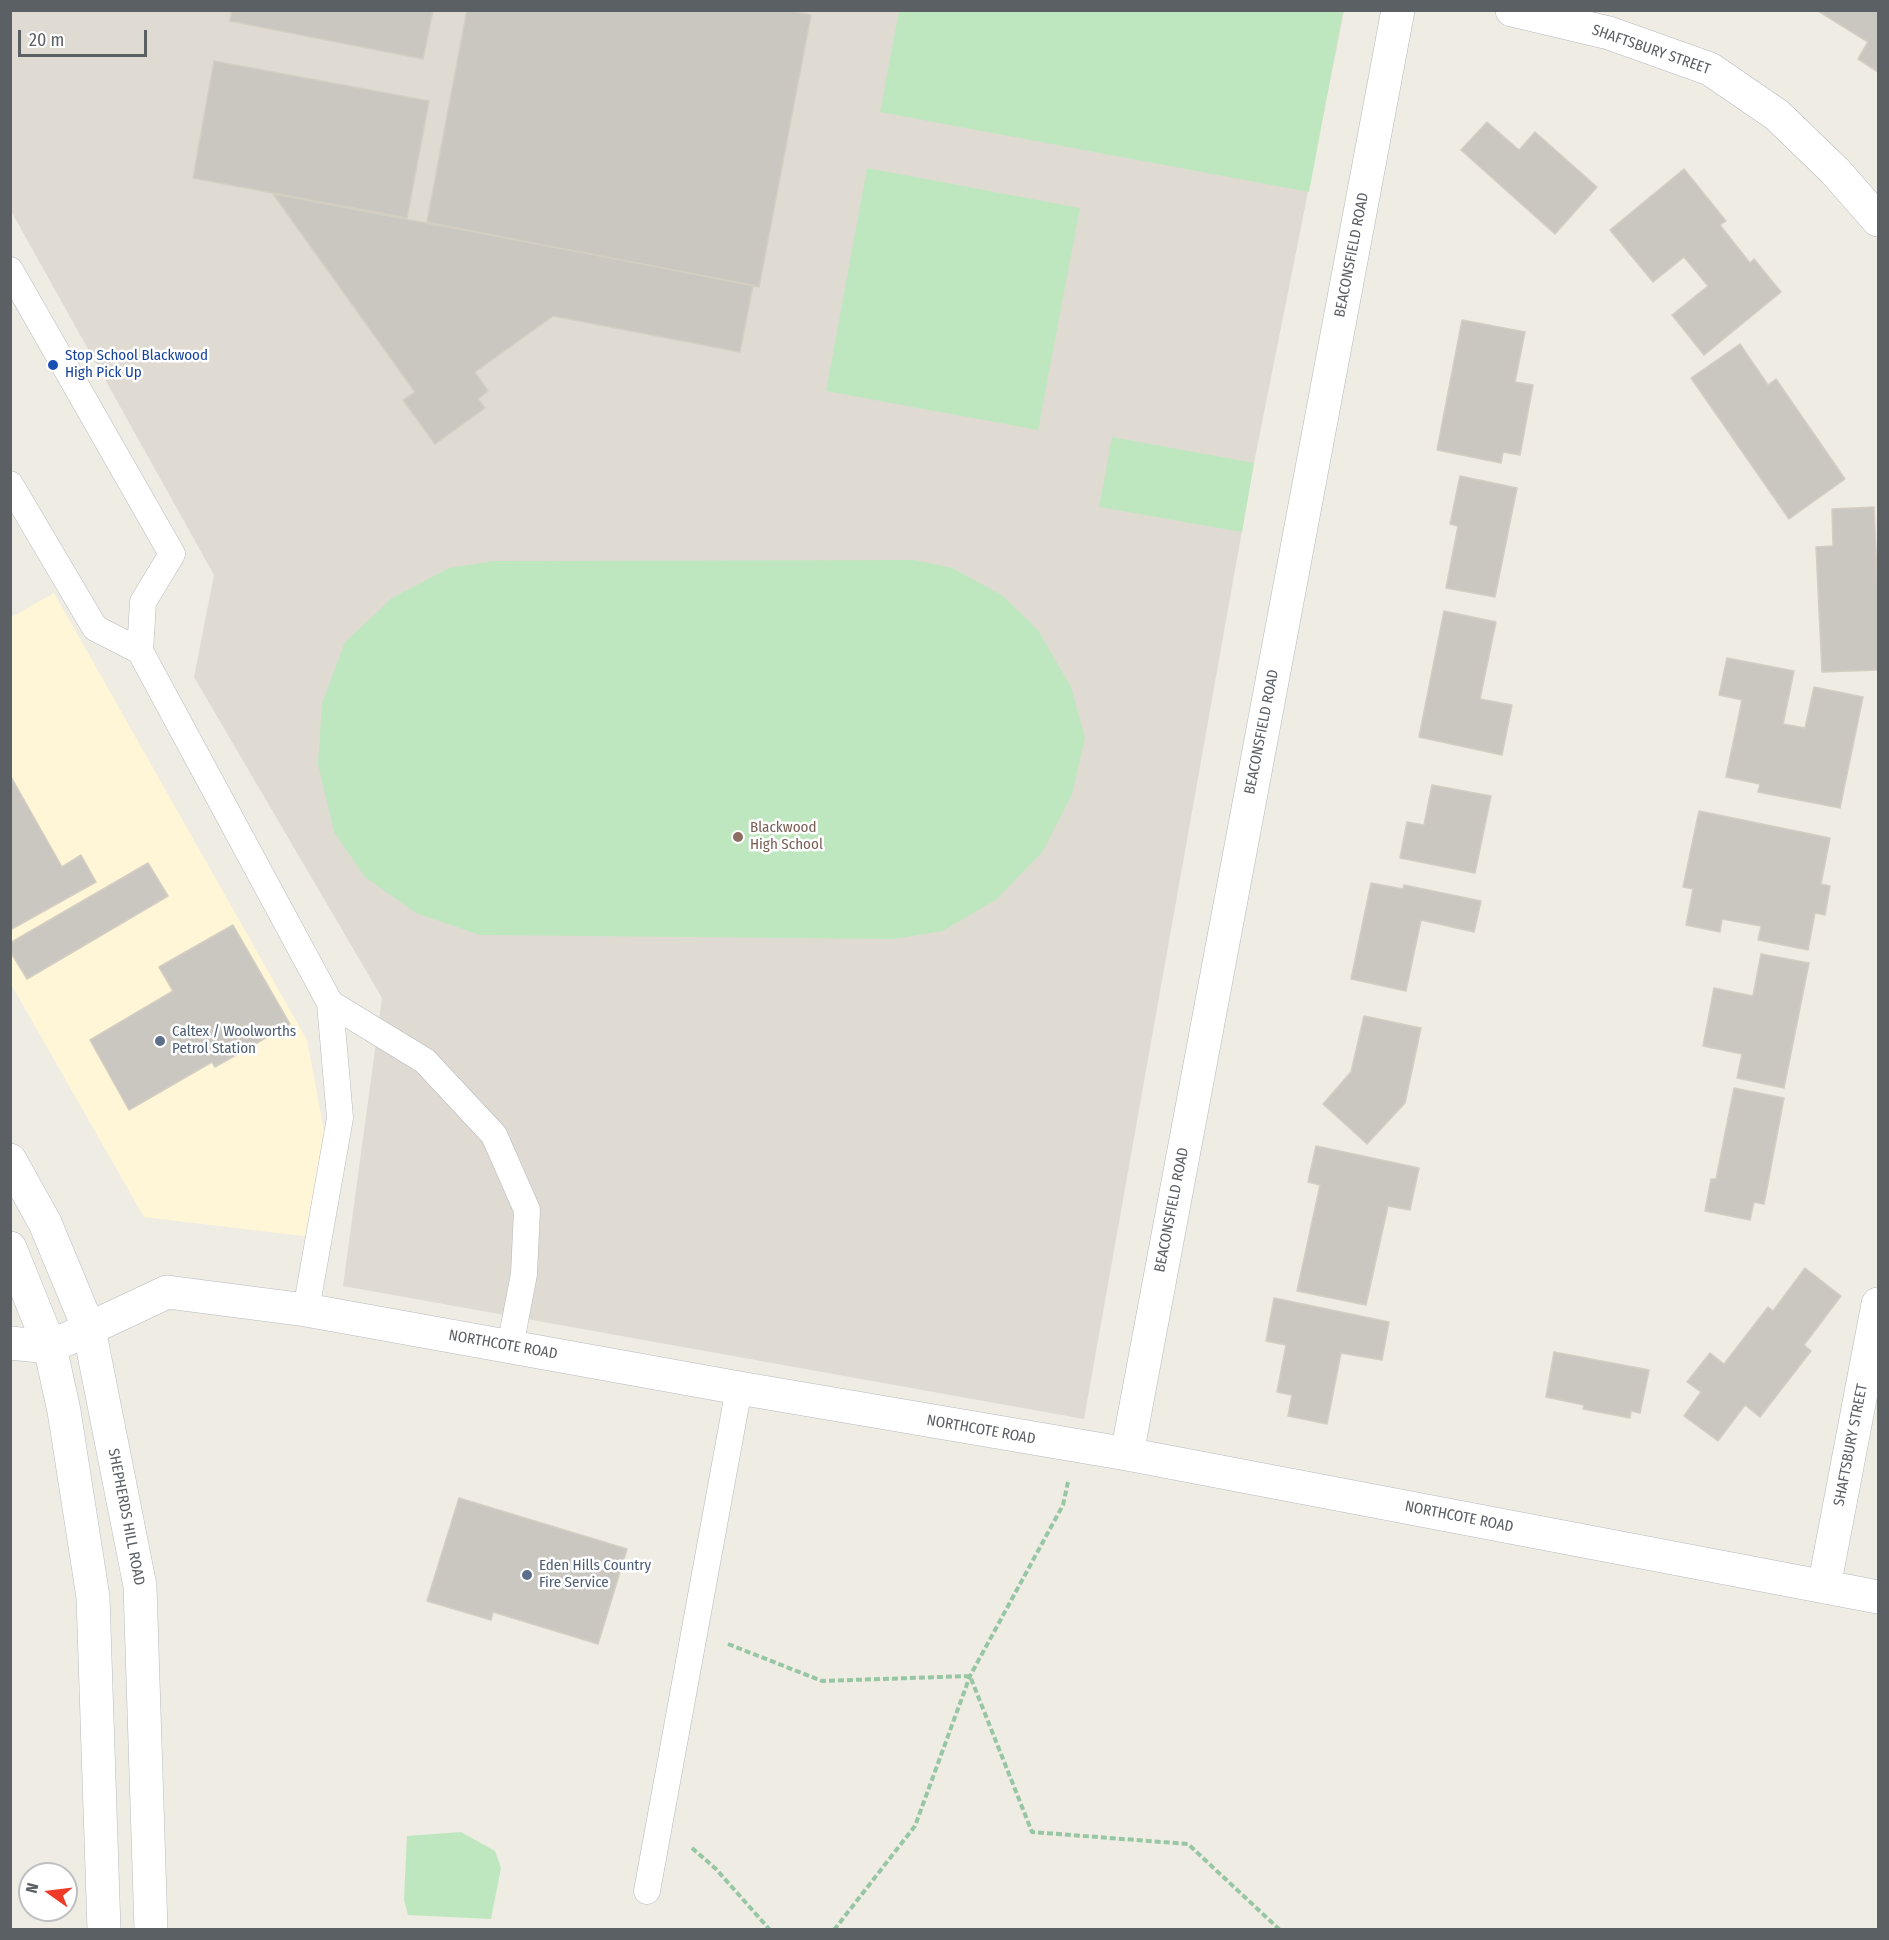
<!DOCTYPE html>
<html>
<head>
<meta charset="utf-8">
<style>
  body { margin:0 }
  #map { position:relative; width:1889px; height:1940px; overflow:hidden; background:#efece3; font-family:"Fira Sans Condensed",sans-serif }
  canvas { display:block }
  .frame { position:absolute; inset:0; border:12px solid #5b6065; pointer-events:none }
  .north { position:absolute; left:18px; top:1862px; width:60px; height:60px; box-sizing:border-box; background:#fff; border:2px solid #bdbfc1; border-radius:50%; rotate:284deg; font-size:16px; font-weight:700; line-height:24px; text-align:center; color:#5b6065 }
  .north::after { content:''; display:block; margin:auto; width:21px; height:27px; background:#ef3a29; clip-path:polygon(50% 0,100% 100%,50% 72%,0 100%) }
  .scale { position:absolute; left:18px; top:30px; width:129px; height:27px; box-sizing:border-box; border:3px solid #5b6065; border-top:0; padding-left:8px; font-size:18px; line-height:21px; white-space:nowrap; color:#5b6065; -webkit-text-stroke:4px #fff; paint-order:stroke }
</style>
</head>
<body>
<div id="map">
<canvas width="1889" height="1940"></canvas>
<div class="frame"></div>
<div class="north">N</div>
<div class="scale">20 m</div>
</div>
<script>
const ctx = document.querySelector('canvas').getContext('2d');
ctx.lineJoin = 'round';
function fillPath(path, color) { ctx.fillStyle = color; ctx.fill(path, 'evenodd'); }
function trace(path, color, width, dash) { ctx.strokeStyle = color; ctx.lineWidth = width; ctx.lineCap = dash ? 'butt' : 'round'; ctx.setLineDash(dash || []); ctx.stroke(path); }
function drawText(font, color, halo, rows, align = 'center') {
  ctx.font = font + ' "Fira Sans Condensed",sans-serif'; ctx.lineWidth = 5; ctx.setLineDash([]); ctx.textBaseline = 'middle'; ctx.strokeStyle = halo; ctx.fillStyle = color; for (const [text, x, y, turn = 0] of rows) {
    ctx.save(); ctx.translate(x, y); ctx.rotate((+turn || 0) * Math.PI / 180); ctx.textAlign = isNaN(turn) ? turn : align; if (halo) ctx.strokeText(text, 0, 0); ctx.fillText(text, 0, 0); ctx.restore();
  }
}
fillPath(new Path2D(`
  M54 593 307 1040 324 1131 311 1237 144 1217 11 984 10 618Z`), '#fff6d8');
fillPath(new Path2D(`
  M10 11H1344L1254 463 1084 1419 343 1286 382 998 194 677 214 575 11 211Z`), '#dfdbd2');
fillPath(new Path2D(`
  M899 11H1343L1309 192 880 112Z
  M867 168 1080 208 1038 430 826 391Z
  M1112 437 1254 463 1242 532 1099 507Z
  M914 560 952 568 1002 595 1038 630 1071 687 1085 738 1072 794 1043 851 997 899 943 931 894 939 480 935 416 913 365 877 334 832 318 764 322 703 345 642 392 598 449 568 494 561Z
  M461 1832 495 1851 501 1868 491 1919 408 1915 404 1900 407 1836Z`), '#bfe7bf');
const building = new Path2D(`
  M232 10H433L423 59 230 21Z
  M467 10H786L811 15 759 287 427 222Z
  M1878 10V72L1858 59 1868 42 1818 11Z
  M214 61 429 101 407 218 193 178Z
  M1487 122 1519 150 1535 132 1597 187 1555 234 1461 150Z
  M1684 169 1726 221 1720 225 1750 263 1754 259 1781 292 1704 355 1672 315 1708 286 1684 257 1653 282 1610 230Z
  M273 194 753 285 740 352 553 316 475 372 488 391 478 399 485 408 435 444 403 400 415 392Z
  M1462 320 1525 332 1515 382 1533 385 1520 455 1503 452 1501 463 1437 450Z
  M1740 344 1768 385 1776 379 1845 479 1789 519 1691 378Z
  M1460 476 1517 488 1495 597 1446 588 1458 526 1450 524Z
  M1874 507 1878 593V670L1822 672 1816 547 1833 546 1832 509Z
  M1444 611 1496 622 1480 699 1512 705 1502 755 1419 737Z
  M1727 658 1794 671 1783 724 1805 728 1814 687 1863 697 1840 808 1758 792 1760 784 1726 777 1742 700 1719 695Z
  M10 775 62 867 81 855 96 882 10 930Z
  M1432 785 1491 796 1475 873 1400 858 1407 822 1424 825Z
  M1699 811 1830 838 1821 884 1830 886 1825 915 1815 913 1808 950 1758 940 1761 926 1722 919 1720 932 1686 925 1693 889 1683 887Z
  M148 863 168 896 27 979 10 951V943Z
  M1371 883 1403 889 1404 885 1481 901 1474 932 1421 920 1406 991 1351 979Z
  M233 925 290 1024 215 1067 212 1062 129 1110 90 1040 173 991 159 967Z
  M1761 954 1809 963 1784 1088 1737 1078 1742 1054 1703 1046 1714 988 1753 996Z
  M1364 1016 1421 1028 1405 1103 1367 1144 1323 1104 1351 1072Z
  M1734 1088 1784 1098 1764 1204 1754 1202 1750 1220 1705 1211 1711 1179H1716Z
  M1316 1146 1419 1168 1410 1210 1388 1206 1366 1305 1297 1291 1320 1185 1308 1182Z
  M1805 1268 1841 1296 1804 1345 1811 1351 1760 1417 1745 1405 1718 1441 1684 1416 1701 1392 1687 1382 1710 1353 1724 1364 1768 1307 1773 1311Z
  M1274 1298 1389 1322 1382 1360 1341 1353 1327 1424 1288 1416 1292 1395 1277 1392 1286 1345 1266 1341Z
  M1554 1352 1649 1370 1640 1413 1631 1411 1630 1418 1583 1409 1584 1405 1546 1397Z
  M459 1498 627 1549 598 1644 493 1612 491 1620 427 1601Z`);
fillPath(building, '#cac7c1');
trace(building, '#d4cec2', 1.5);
const service = new Path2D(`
  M10 270 172 554 143 602 140 651 330 1003 340 1118 306 1310
  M10 484 95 628 140 651
  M330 1003 425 1061 494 1135 527 1210 524 1274 510 1347
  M647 1891 739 1388`);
const minor = new Path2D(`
  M1512 10 1609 33 1710 69 1777 115 1835 171 1878 220
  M10 1343 50 1347 167 1292 306 1310 739 1388 1127 1454 1878 1597
  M1127 1454 1398 10
  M1824 1587 1878 1304`);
const secondary = new Path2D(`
  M10 1160 45 1223 89 1329 140 1586 151 1930
  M10 1248 50 1347 64 1411 93 1597 104 1930`);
trace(service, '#b6b9be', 27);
trace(minor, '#b6b9be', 34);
trace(secondary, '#b7bac0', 34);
trace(new Path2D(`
  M728 1644 822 1681 970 1676 1032 1832 1188 1844 1280 1930
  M692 1848 716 1869 770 1930
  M834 1930 915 1826 970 1676 1063 1505 1068 1482`), '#97c6a5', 4, [6, 3]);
trace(service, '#fff', 26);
trace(minor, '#fff', 33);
trace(secondary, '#fff', 33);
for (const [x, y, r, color] of [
  [53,365,6,"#1a4fb4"],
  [738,837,6,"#8d6e63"],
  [160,1041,6,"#5c6f8a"],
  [527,1575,6,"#5c6f8a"]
]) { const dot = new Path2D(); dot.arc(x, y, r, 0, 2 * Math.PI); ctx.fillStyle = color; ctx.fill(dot); trace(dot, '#fff', 2); }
drawText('15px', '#5b6065', '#fff', [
  ["SHAFTSBURY STREET",1651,50,19],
  ["BEACONSFIELD ROAD",1352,255,-79],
  ["BEACONSFIELD ROAD",1262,732,-79],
  ["BEACONSFIELD ROAD",1172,1210,-79],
  ["NORTHCOTE ROAD",503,1345,10],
  ["NORTHCOTE ROAD",981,1430,10],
  ["SHAFTSBURY STREET",1851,1445,-79],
  ["SHEPHERDS HILL ROAD",126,1517,79],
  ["NORTHCOTE ROAD",1459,1517,11]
]);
drawText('15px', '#164399', '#fff', [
  ["Stop School Blackwood",65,356],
  ["High Pick Up",65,373]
], 'left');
drawText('15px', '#785e54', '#fff', [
  ["Blackwood",750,828],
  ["High School",750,845]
], 'left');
drawText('15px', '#4e5e75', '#fff', [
  ["Caltex / Woolworths",172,1032],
  ["Petrol Station",172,1049],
  ["Eden Hills Country",539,1566],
  ["Fire Service",539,1583]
], 'left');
</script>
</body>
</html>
